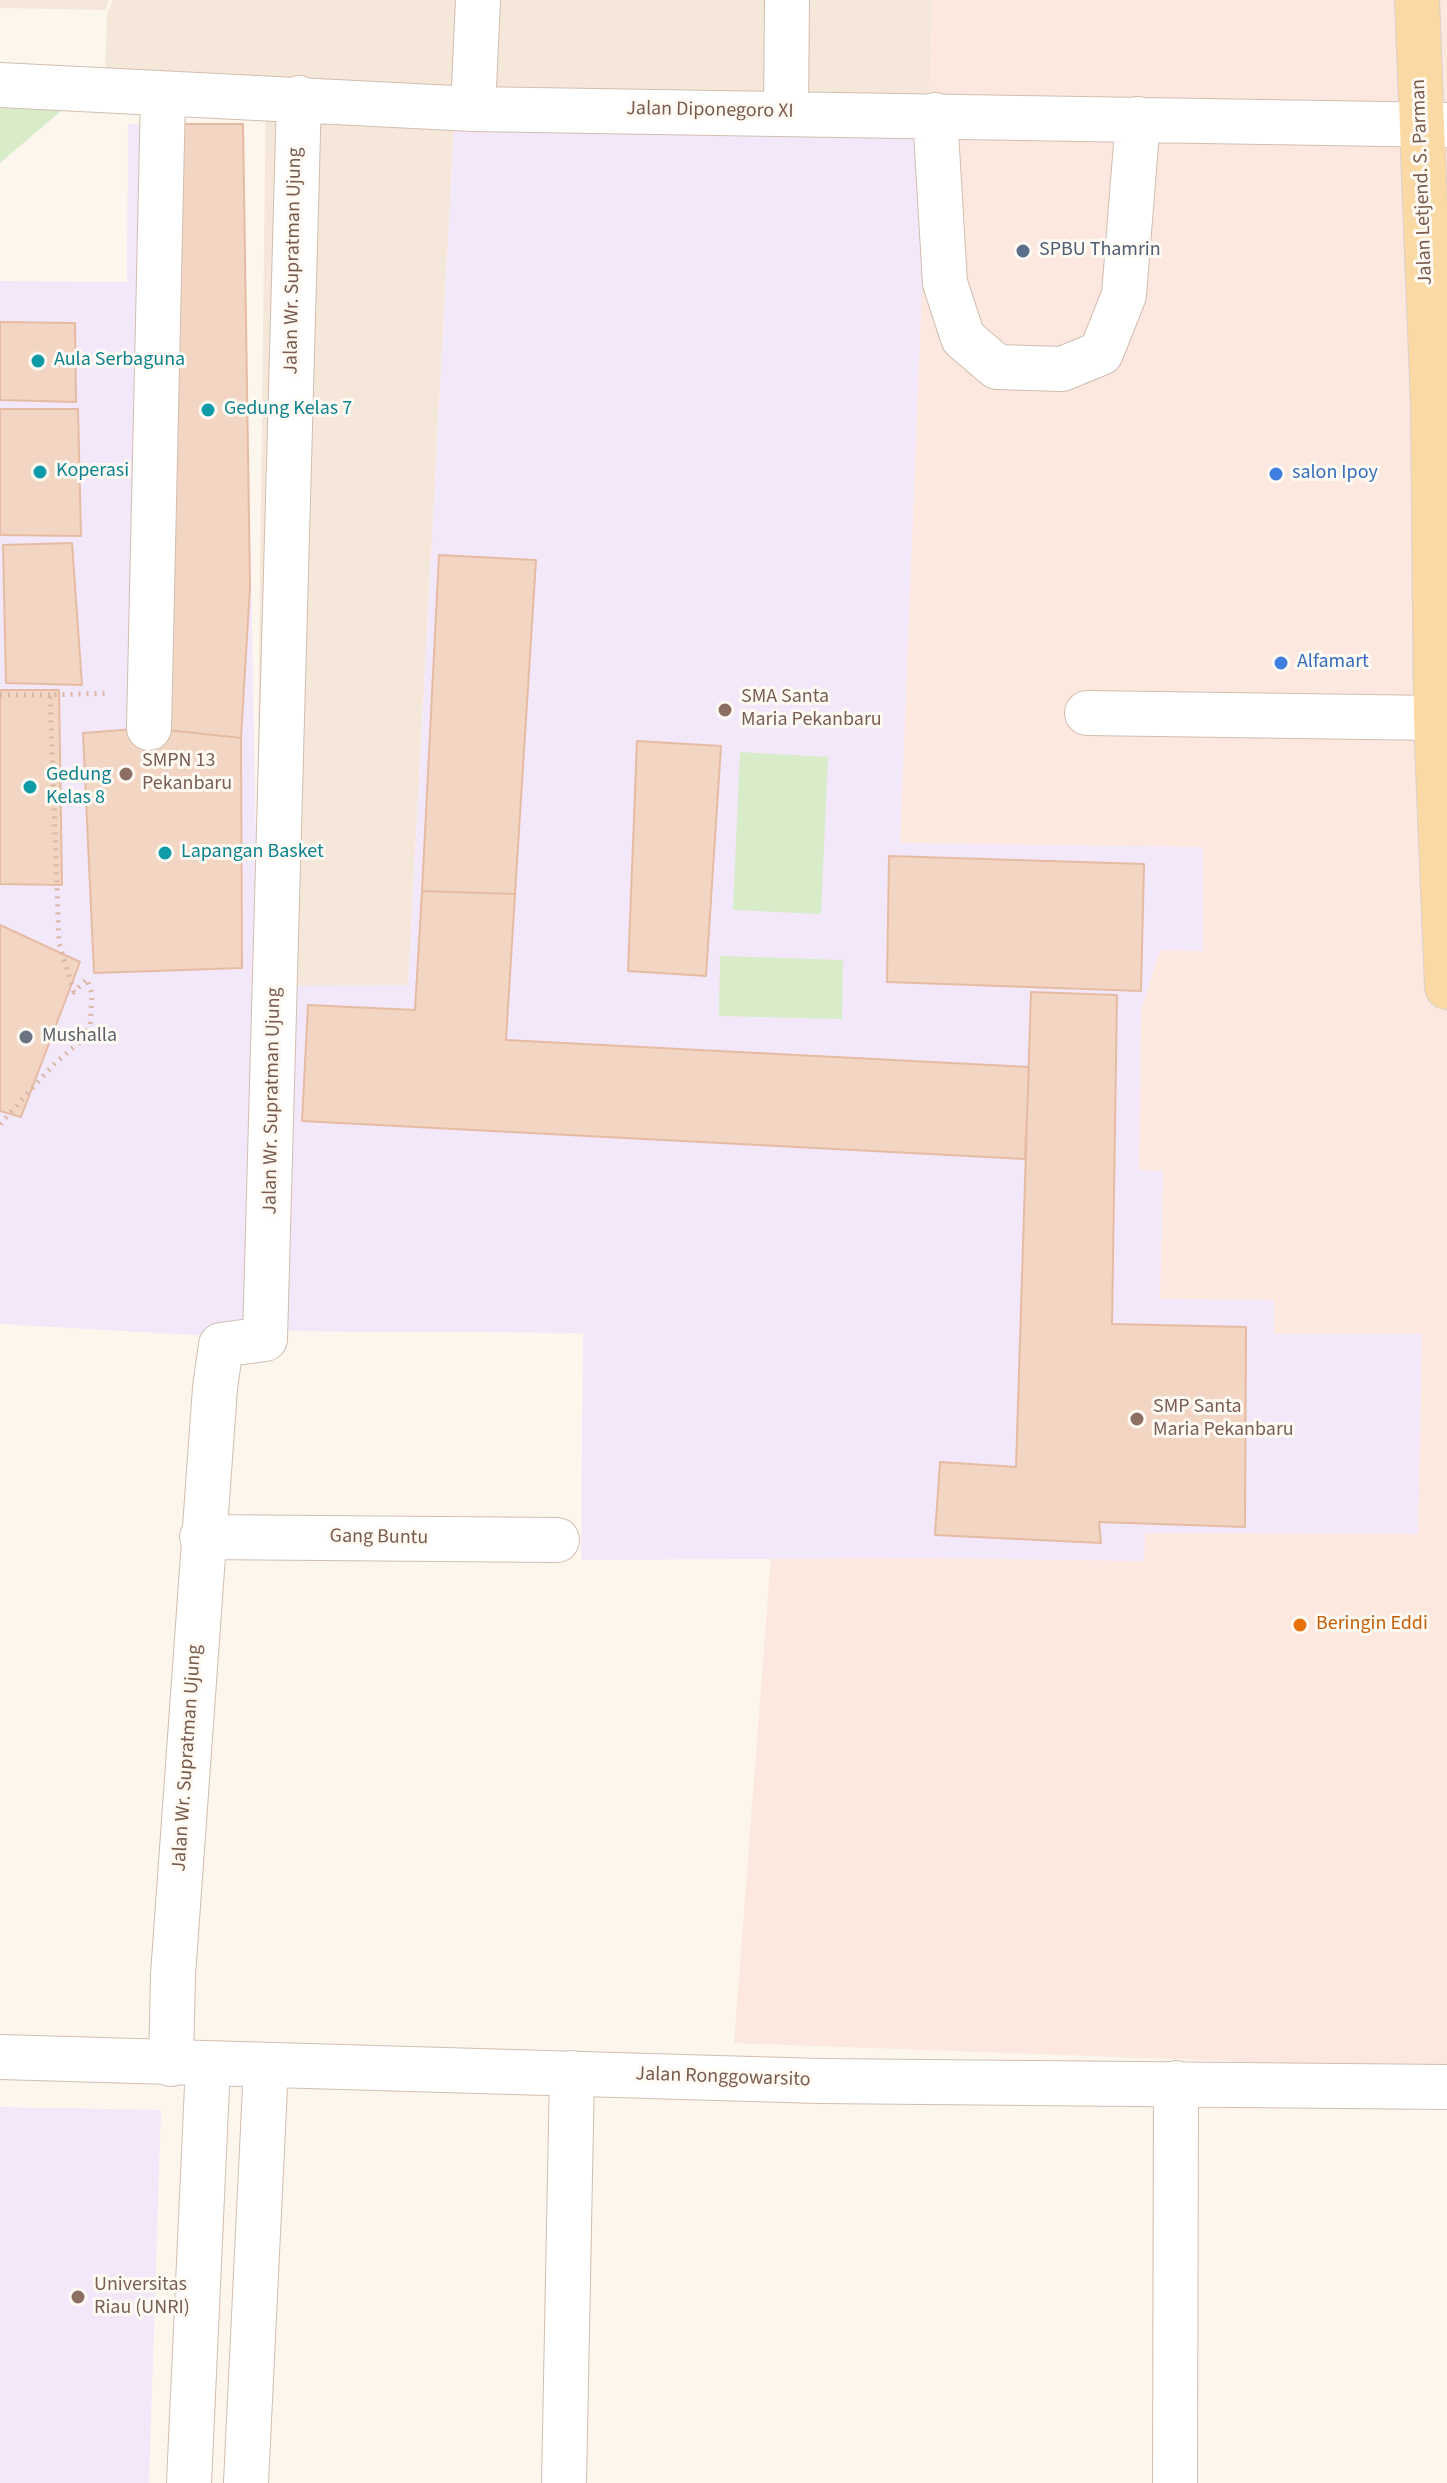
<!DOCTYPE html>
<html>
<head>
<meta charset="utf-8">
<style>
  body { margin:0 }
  canvas { display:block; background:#fdf6ec }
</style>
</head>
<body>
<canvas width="1447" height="2483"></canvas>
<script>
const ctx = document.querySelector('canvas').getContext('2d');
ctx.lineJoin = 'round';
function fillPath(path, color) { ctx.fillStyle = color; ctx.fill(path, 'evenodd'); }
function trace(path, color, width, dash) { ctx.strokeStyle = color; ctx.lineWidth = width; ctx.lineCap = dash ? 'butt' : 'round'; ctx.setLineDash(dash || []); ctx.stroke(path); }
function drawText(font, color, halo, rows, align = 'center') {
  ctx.font = font + ' "Source Sans 3",sans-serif'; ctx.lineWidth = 6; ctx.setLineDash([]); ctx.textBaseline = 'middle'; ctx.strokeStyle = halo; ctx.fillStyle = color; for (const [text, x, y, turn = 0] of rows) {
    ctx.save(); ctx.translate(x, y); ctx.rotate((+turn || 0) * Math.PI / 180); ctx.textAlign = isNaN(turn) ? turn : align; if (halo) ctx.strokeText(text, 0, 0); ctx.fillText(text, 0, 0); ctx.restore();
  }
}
fillPath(new Path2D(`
  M0 0H109L105 10 0 8Z
  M113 0H933L928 135 454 128 408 986H255L266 83 105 77 107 14Z`), '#f5e8da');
fillPath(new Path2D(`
  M933 0H1447V2069L734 2043 771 1556 1143 1561 1145 1533 1417 1534 1422 1334H1273L1274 1300H1160L1163 1172 1139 1170 1141 1010 1160 950 1203 848 900 843Z`), '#fde8e0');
fillPath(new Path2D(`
  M128 124H243L265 1339 0 1324V281L127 282Z
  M454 128 928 135 900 843 1203 847V951L1160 950 1141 1010 1139 1170 1163 1171 1160 1299 1274 1300V1334H1422L1418 1534 1145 1533 1144 1561 930 1558 581 1560 583 1333 272 1331 287 986 408 985Z
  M0 2107 161 2110 149 2483H0Z`), '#f3e8fa');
fillPath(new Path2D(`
  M0 88 82 93 0 163Z
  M740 752 828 757 821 914 733 910Z
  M720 956 843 960 842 1019 719 1016Z`), '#d8ecc9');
const building = new Path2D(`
  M170 124H243L250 587 241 738 149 728Z
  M0 322 75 323 76 402 0 400Z
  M0 409H78L81 536 0 535Z
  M72 543 82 685 6 683 3 545Z
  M439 555 536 560 515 894 422 891Z
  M0 690H59L62 885 0 884Z
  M149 728 241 738 242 968 94 973 83 733Z
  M637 741 721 746 706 976 628 971Z
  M889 856 1144 864 1141 991 887 982Z
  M422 891 515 894 506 1040 1029 1067 1025 1159 302 1121 308 1005 415 1010Z
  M0 925 80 962 21 1117 0 1111Z
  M1031 992 1117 995 1112 1324 1246 1327 1245 1527 1099 1522 1101 1543 935 1535 940 1462 1016 1467Z`);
fillPath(building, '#f3d5c3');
trace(building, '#e6bba3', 2);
const minor = new Path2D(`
  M0 85 473 109 1447 125
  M473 109 478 0
  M786 112 787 0
  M935 115 945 283 963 338 997 367 1062 369 1101 353 1124 295 1138 119
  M1087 713 1436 718
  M149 728 163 95
  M202 1537 557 1540
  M0 2057 820 2081 1447 2087
  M171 2064 173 1975 215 1388 221 1345 265 1339 299 98
  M189 2483 208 2064
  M246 2483 266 2066
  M564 2483 572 2073
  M1175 2483 1176 2083`);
const major = new Path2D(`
  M1417 0 1433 406 1436 718 1447 987`);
trace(minor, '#d1beb0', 46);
trace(major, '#dad1cd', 46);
trace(new Path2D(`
  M0 695H50
  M0 1124 55 1063 80 1042 90 1027 92 994 87 979 74 992 59 943 50 695 109 693`), '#d9b8a5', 5, [2, 6]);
trace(minor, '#fff', 44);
trace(major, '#fbd9a5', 44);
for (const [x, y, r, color] of [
  [1023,251,8,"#5c6f8a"],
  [38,361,8,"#0f9aa8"],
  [208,410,8,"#0f9aa8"],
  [40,472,8,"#0f9aa8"],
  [1276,474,8,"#3f7fe0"],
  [1281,663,8,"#3f7fe0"],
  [725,710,8,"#8d6e63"],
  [126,774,8,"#8d6e63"],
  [30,787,8,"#0f9aa8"],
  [165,853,8,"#0f9aa8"],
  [26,1037,8,"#6b7280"],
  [1137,1419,8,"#8d6e63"],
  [1300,1625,8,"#e8710a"],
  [78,2297,8,"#8d6e63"]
]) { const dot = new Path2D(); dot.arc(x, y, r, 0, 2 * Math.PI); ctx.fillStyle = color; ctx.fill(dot); trace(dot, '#fffaf3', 3); }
drawText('20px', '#7a5c4d', '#fffaf3', [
  ["Jalan Diponegoro XI",710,111,1],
  ["Jalan Letjend. S. Parman",1423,182,-92],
  ["Jalan Wr. Supratman Ujung",294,261,-89],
  ["Jalan Wr. Supratman Ujung",273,1101,-89],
  ["Gang Buntu",379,1538,1],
  ["Jalan Wr. Supratman Ujung",188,1758,-86],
  ["Jalan Ronggowarsito",723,2078,2]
]);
drawText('20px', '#4e5e75', '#fffaf3', [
  ["SPBU Thamrin",1039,251]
], 'left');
drawText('20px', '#0d838f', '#fffaf3', [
  ["Aula Serbaguna",54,361],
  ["Gedung Kelas 7",224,410],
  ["Koperasi",56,472],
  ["Gedung",46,776],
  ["Kelas 8",46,799],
  ["Lapangan Basket",181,853]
], 'left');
drawText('20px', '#366cbe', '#fffaf3', [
  ["salon Ipoy",1292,474],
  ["Alfamart",1297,663]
], 'left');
drawText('20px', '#785e54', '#fffaf3', [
  ["SMA Santa",741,698],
  ["Maria Pekanbaru",741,721],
  ["SMPN 13",142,762],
  ["Pekanbaru",142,785],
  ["SMP Santa",1153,1408],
  ["Maria Pekanbaru",1153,1431],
  ["Universitas",94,2286],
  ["Riau (UNRI)",94,2309]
], 'left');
drawText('20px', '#5b616d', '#fffaf3', [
  ["Mushalla",42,1037]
], 'left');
drawText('20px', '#c56008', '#fffaf3', [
  ["Beringin Eddi",1316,1625]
], 'left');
</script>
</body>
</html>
